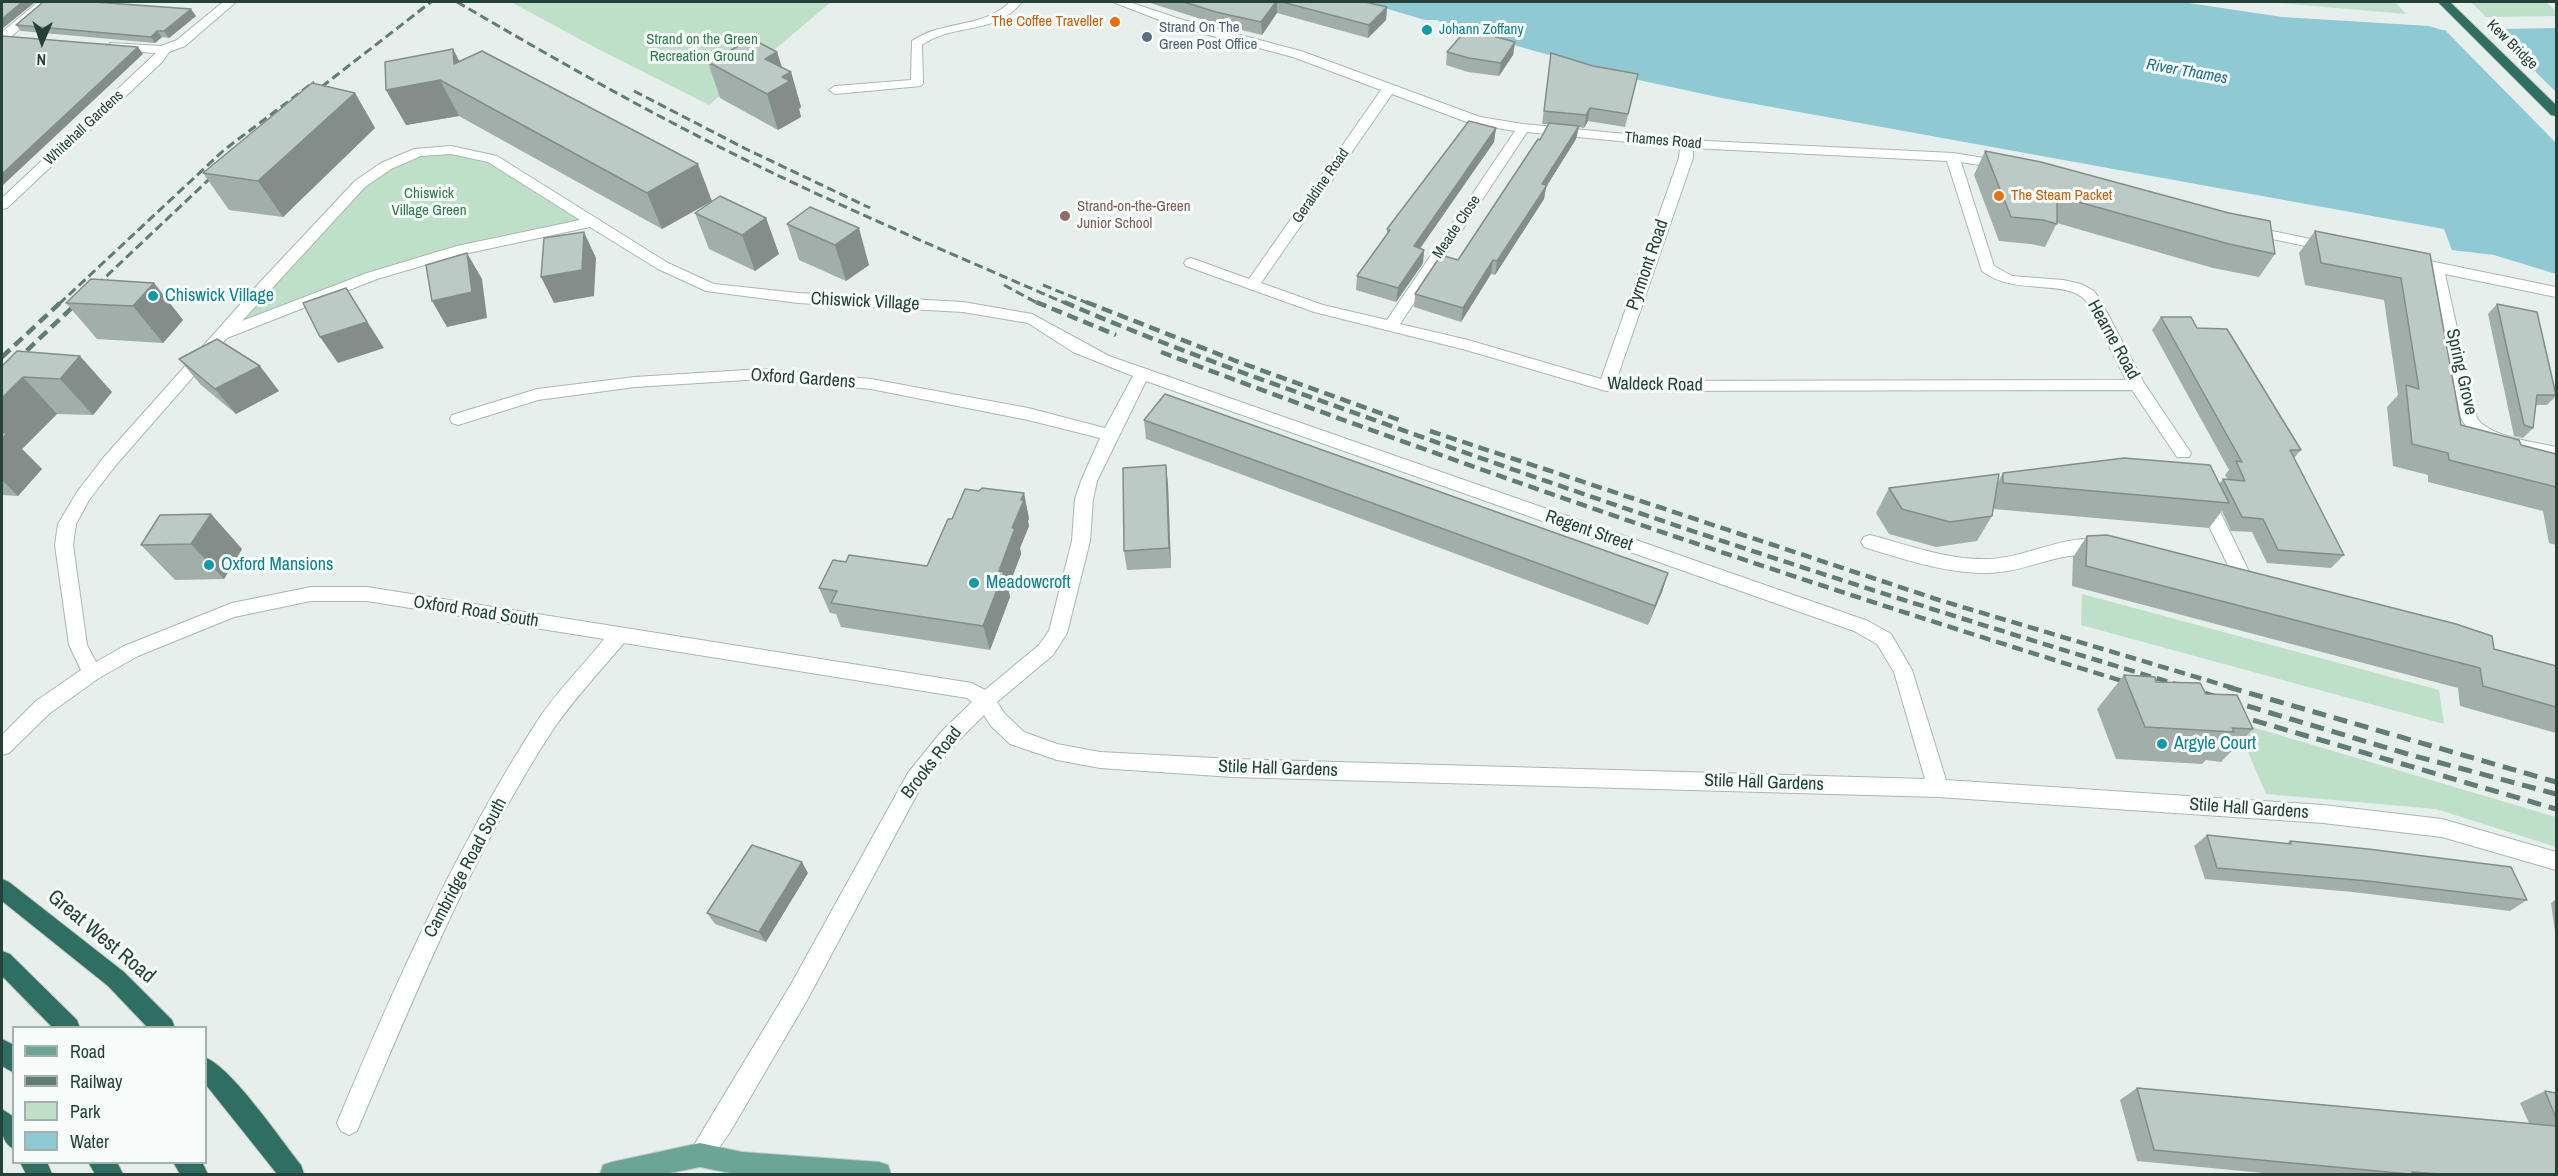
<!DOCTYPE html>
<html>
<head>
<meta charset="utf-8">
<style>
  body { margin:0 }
  #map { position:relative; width:2558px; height:1176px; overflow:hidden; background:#e6efeb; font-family:"Archivo Narrow",sans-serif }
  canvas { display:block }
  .frame { position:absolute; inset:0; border:3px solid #24423a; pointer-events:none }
  .legend { position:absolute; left:12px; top:1026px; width:195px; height:138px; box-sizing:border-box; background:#f7fbf9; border:2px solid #a3b1ad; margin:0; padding:8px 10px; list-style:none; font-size:18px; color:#24423a }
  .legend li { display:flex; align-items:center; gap:12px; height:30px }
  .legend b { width:30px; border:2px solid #a3b1ad }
  .north { position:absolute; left:12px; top:12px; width:60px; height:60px; -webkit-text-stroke:4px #f7fbf9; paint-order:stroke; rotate:182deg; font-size:16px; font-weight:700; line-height:24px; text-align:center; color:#24423a }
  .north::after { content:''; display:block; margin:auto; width:21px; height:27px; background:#24423a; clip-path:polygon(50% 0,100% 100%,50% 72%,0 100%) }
</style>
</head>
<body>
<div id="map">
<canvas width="2558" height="1176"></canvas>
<div class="frame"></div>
<ul class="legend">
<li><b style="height:8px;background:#6aa596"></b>Road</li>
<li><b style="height:8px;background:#5f7d75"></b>Railway</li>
<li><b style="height:16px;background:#bfe0c8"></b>Park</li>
<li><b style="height:16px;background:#8ec9d4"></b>Water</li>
</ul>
<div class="north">N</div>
</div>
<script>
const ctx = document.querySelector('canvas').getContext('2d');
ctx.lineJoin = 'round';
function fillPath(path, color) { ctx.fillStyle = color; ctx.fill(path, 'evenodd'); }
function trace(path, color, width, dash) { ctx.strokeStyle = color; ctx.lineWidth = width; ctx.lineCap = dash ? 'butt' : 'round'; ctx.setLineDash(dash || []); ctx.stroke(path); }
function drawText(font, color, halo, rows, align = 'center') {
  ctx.font = font + ' "Archivo Narrow",sans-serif'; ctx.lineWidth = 6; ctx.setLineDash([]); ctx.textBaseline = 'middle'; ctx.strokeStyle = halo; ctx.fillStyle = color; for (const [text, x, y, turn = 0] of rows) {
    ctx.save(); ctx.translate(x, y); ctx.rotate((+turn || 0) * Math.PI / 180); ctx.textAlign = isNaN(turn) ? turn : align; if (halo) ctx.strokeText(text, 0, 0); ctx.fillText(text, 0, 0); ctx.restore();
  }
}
fillPath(new Path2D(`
  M511 2H831L709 105 596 48Z
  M2265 2H2395L2406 14 2268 2Z
  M2471 2H2546L2556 11V16L2486 17Z
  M417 148 495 157 594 219 375 272 279 306 231 326 382 167Z
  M2082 594 2439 690 2444 724 2081 625Z
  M2235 722 2556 817V847L2436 809 2266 794Z`), '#bfe0c8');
fillPath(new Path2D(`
  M1364 2H2182L2282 17 2429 26 2442 30 2556 28V274L2494 255 2452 250 2444 229 1722 98 1634 79 1450 27 1437 20H1425Z`), '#8ec9d4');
fillPath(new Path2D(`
  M2442 27 2491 28 2556 92V143Z`), '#e6efeb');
const minor = new Path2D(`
  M38 2H51L6 41 2 42V32Z
  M223 2H236L185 46 169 52 163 61 7 208 2 209V198L156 53 114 50 110 49V43L161 46 177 40Z
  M1010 2H1022C994 36 955 22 922 45L923 83 921 86 835 94 829 90 835 86 911 80 912 41C942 20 983 29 1010 2Z
  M1113 2H1129L1183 20 1301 51 1480 117 1523 124 1687 140 1953 153 2009 162 2011 165 2009 168 2004 169 1961 162 1994 266 2012 276 2063 280 2081 284 2094 291 2102 303 2144 383 2191 453 2189 457H2177L2132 390 1606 391 1466 350 1314 312 1186 266 1184 263 1186 260 1191 258 1249 279 1381 90 1293 57 1175 26ZM1392 94 1472 124 1515 131 1387 320 1323 305 1261 283ZM1527 132 1680 147 1679 158 1601 379 1468 340 1400 324ZM1693 148 1947 161 1982 271C2015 297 2067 277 2087 302L2126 380 1616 381 1693 158Z
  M451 146 497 156 668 263 714 284 798 293 963 302 1032 314 1109 356 1868 621 1891 634 1912 670 1946 780 2323 805 2442 819 2556 852V870L2442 837 2323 823 1938 797 1233 777 1100 768 1057 760 1010 744 991 726 984 715 955 744 922 785 806 1002 730 1132 708 1163 700 1167 692 1163 688 1155 790 986 908 773 941 732 972 702 967 698 624 643C600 671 573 700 552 731 471 856 415 995 357 1131L349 1135 341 1131 337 1123C395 984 456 847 538 720 556 692 583 666 604 639L367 601H311L234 617 138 656 99 678 50 713 9 753 2 755V735L36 701 81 670 69 645 55 545 58 524 77 492 104 457 262 280 355 181 381 163 414 149ZM451 154 488 162 580 220 457 246 367 273 242 321 365 187 391 169 421 156ZM590 227 658 269 706 291 798 303 963 312 1028 323 1073 352 1133 376 1105 428 1028 408 871 379 762 369 635 377 537 389 452 415 450 419 452 423 458 425 538 400 635 387 762 379 871 389 1028 420 1100 438 1081 481 1075 499 1072 541 1049 631 1039 645 985 690 972 683 367 587H311L232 603 124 646 96 662 87 645 73 545 76 524 89 500 116 465 227 338 377 279 459 255ZM1146 381 1854 631 1877 644 1894 672 1925 779 1233 759 1100 752 1057 744 1024 732 1005 714 997 702 1053 655 1067 633 1090 541 1093 499 1097 481Z
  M2248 226 2330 243 2337 247 2330 251 2243 233 2241 230Z
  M2410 257 2556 287V297L2445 274 2477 418C2489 437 2535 442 2556 447V459L2490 442 2470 433 2461 418 2429 271 2405 265 2403 262 2405 259Z
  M2205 493 2211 495 2214 499 2252 578 2249 583 2243 585 2237 583 2234 578 2196 499 2199 495Z
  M1870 535C1908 545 1948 560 1987 559 2027 559 2070 530 2109 542L2112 547 2109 552C2095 556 2078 554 2063 557 2042 561 2022 570 2000 572 1956 577 1906 560 1864 547L1861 542 1864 537Z`);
const major = new Path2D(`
  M700 1143 742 1152 879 1162 888 1165 891 1174H735L700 1167 665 1174H600L603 1165 612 1162Z`);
const highway = new Path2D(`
  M2438 2H2450L2556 105V116L2551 115Z
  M2 879 9 882 124 972 172 1020 175 1028H148L108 986 2 901Z
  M2 951 10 954 77 1020 80 1028H53L2 976Z
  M2 1039 14 1045V1073L2 1066Z
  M206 1058C232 1068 281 1140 301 1165L304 1174H277L206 1085Z
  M2 1109 14 1117V1149C0 1142 0 1124 2 1109Z
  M20 1162H47L52 1174H26Z
  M88 1162H117L123 1174H95Z
  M173 1162H202L208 1174H180Z`);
trace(minor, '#a8b8b2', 2);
trace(major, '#c2cac8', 2);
trace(highway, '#c2cac8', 2);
fillPath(minor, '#fff');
fillPath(major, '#6aa596');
fillPath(highway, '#2f6f62');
trace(new Path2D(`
  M457 2C550 56 643 110 740 157 847 210 957 256 1067 304
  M634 91 746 149 870 208
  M311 95 431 2
  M1004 285 1039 304
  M1043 285 1090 304
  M59 304 224 150 314 82
  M77 304 220 169`), '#5f7d75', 3, [9, 4.5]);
trace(new Path2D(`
  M1036 302 1116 335
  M1064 302C1172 349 1283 387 1394 427 1656 522 1922 608 2189 688
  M1086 302 1236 361 1402 421
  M1161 352C1482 474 1807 584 2135 685
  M2 357 61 302
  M2 374 78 302
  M1430 431 1939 600 2233 688`), '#5f7d75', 4.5, [11, 6]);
trace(new Path2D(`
  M2184 687 2411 755 2556 794
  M2228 687 2556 782
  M2232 714 2556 809`), '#5f7d75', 5, [14, 8]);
fillPath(new Path2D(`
  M1147 2H1365L1387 7 1386 20 1368 38 1277 13 1262 35 1217 24Z
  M196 16 169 38 162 37 155 43 21 31 16 25Z
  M1515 42 1513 55 1499 76 1468 72 1446 65 1447 52Z
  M453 49 459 61 712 201 662 229 459 116 406 125 386 90Z
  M777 52 782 67 791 72 801 107 799 109 801 117 778 130 720 98 708 62Z
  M1551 53 1593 66 1638 74 1625 127 1588 121 1584 128 1579 127 1576 139 1546 187 1544 199 1495 275 1491 274 1461 322 1414 307 1415 294 1458 260 1540 140 1548 124H1542Z
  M355 93 375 128 283 217 229 210 203 173Z
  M1496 128 1494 142 1420 248 1424 250 1423 263 1396 302 1356 290 1357 276 1387 235V229Z
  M1985 151 2275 254 2259 277 2213 268 2057 223 2045 247 2031 244 1999 241 1974 175Z
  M810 207 869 265 846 281 799 260 787 224Z
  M695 213 766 218 779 254 755 271 709 249Z
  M2315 231 2430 254 2461 425 2521 445 2556 454V545L2549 543 2543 511 2428 482V475L2393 466 2387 407 2398 395 2384 300 2305 285 2299 253Z
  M154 283 183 320 163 343 97 339 66 303Z
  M2497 304 2556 393V396L2547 405H2536L2533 428 2523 438 2514 436 2488 314Z
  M2161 317 2197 328 2301 450 2294 458 2344 555 2331 568 2267 563 2252 532 2231 531 2222 511 2209 528 1993 509 1992 516 1977 541 1936 547 1889 534 1876 513 1889 488 1998 482 2003 473 2219 484 2223 479 2228 480 2225 475 2229 470 2152 330Z
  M179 359 279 391 236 414 201 385Z
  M2 366 112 392 93 415 57 414 22 449 42 469 18 496 2 495Z
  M1144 420 1668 573 1662 592 1648 625 1146 439Z
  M1166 465 1168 485 1171 568 1127 570 1124 551Z
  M979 491 1024 493 1029 519 1028 521 1029 526 1020 548 1021 554 1008 588 1010 597 990 650 841 627 836 614 830 613 819 588 846 562 927 566 952 519Z
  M211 514 242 549 224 579 175 580 141 545Z
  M2087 536 2556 666V733L2460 706 2458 688 2072 586 2073 557Z
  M2124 675 2156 682 2206 694 2253 729 2221 762 2206 760 2202 764 2116 759 2097 709Z
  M2207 835 2286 844 2290 841 2527 900 2510 911 2353 892 2205 879 2194 846Z
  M808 873 766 942 715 924 707 913Z
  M2556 899V939L2551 903Z
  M2137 1088 2529 1123 2520 1103 2545 1091 2556 1093V1174H2274L2137 1161 2120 1100Z`), '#a1aea9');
fillPath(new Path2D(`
  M22 2H33L34 3 2 29V19Z
  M1276 2H1277V13L1262 35 1261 22Z
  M1387 7 1386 20 1368 38 1369 25Z
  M191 9 196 16 169 38 164 31Z
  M157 31 162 37 155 43 151 37Z
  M1515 42 1513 55 1499 76 1501 63Z
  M138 47 143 54 2 186V174Z
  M453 49 471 84 454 64Z
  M777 52 784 75 791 72 801 107 799 109 801 117 778 130 767 94 765 59Z
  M440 80 459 116 406 125 386 90Z
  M355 93 375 128 283 217 258 181Z
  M1590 108 1588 121 1584 128 1586 115Z
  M1579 126 1576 139 1546 187 1544 199 1495 275 1497 261 1542 184Z
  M1496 128 1494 142 1412 260 1414 246Z
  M698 164 712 201 662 229 647 193Z
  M766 218 779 254 755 271 742 235Z
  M859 228 869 265 846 281 835 245Z
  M584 232 596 258 594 296 554 303 541 277Z
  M1424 250 1423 263 1396 302 1398 288Z
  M467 253 482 279 487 318 447 327 432 301Z
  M1493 260 1491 274 1461 322 1463 308Z
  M154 283 183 320 163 343 133 306Z
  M346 288 384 348 338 363 320 337Z
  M80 356 112 392 93 415 60 379Z
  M260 366 279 391 236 414 215 389Z
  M23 377 57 414 22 449 42 469 18 496 2 480V398Z
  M1166 465 1168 485 1171 568 1169 548Z
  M1024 493 1029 519 1028 521 1029 526 1020 548 1021 554 1008 588 1010 597 990 650 983 626 1012 528Z
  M211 514 242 549 224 579 191 544Z
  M1668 573 1662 592 1648 625 1655 606Z
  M802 862 808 873 766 942 759 932Z`), '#838d89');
const building = new Path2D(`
  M2 2H22L2 19Z
  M43 2H95L191 9 164 31H157L151 37 16 25Z
  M1184 2H1276L1261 22 1216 12Z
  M1282 2H1365L1387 7 1369 25Z
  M1467 29 1515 42 1501 63 1469 58 1447 52Z
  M2 36 138 47 2 174Z
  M752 39 777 52 765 59 791 72 782 77 790 81 767 94 708 62Z
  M453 49 454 64 482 51 698 164 647 193 440 80 386 90 385 62Z
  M1551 53 1593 66 1638 74 1628 114 1590 108 1586 115 1544 111Z
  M312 83 355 93 258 181 203 173Z
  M1469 121 1496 128 1414 246 1424 250 1398 288 1357 276 1390 230 1387 229Z
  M1549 123 1579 126 1542 184 1547 185 1497 261 1493 260 1463 308 1415 294 1441 255 1458 260 1538 139 1540 140Z
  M1985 151 2041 162 2229 213 2270 221 2275 254 2229 244 2057 196V224L2043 220 2011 217Z
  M720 196 766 218 742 235 695 213Z
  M810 207 859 228 835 245 787 224Z
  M2315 231 2430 254 2461 425 2519 440 2521 445 2556 454V487L2449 460 2448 453 2412 444 2406 385 2419 389 2401 278 2321 263Z
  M584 232 582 270 541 277 544 238Z
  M467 253 472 292 432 301 426 265Z
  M91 279 154 283 133 306 66 303Z
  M346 288 367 322 320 337 303 303Z
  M2497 304 2537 312 2556 395H2537L2533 428 2524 425Z
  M2161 317H2191L2197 328 2227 329 2301 450H2290L2344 555 2278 550 2263 519 2242 517 2223 479 2245 481 2236 461 2242 462Z
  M217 339 260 366 215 389 179 359Z
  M17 351 80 356 60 379 23 377 2 398V366Z
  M1165 394 1668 573 1655 606 1144 420Z
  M2 433H7L2 439Z
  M2124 458 2210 465 2229 503 2003 483V473Z
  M1166 465 1169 548 1124 551 1123 468Z
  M1999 474 1992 516 1950 522 1902 509 1889 488Z
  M982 488 1024 493 1021 500H1024L1012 528H1015L999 571 1004 572 983 626 831 603 837 591 819 588 833 560 846 562 849 555 927 566 948 519H952L965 489 979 491Z
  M211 514 191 544 141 545 160 515Z
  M2107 535 2456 624 2492 636 2494 649 2556 666V707L2483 686 2480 668 2086 566 2087 536Z
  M2124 675 2155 677 2156 682 2200 683 2206 694 2237 695 2253 729 2232 728 2234 732 2145 727Z
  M2207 835 2291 844 2290 841 2368 849 2511 867 2527 900 2368 881 2217 868Z
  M752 845 802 862 759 932 707 913Z
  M2137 1088 2556 1126V1174H2440L2412 1172 2413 1174H2409L2154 1150Z
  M2545 1091 2556 1093V1118Z`);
fillPath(building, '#bbcac4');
trace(building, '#838d89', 1.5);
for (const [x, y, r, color] of [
  [1115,22,6,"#e8710a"],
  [1427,30,6,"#0f9aa8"],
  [1147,37,6,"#5c6f8a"],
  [1999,196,6,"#e8710a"],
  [1065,216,6,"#8d6e63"],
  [153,296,6,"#0f9aa8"],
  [209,565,6,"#0f9aa8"],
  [974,583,6,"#0f9aa8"],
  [2162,744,6,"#0f9aa8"]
]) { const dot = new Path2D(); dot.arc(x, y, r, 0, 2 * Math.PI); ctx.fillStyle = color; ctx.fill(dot); trace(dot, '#f7fbf9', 2); }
drawText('15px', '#c56008', '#f7fbf9', [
  ["The Coffee Traveller",1103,22],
  ["The Steam Packet",2011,196,"left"]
], 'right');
drawText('15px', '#4e5e75', '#f7fbf9', [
  ["Strand On The",1159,28],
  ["Green Post Office",1159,45]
], 'left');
drawText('15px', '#0d838f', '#f7fbf9', [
  ["Johann Zoffany",1439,30]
], 'left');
drawText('15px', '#2d7a4b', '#f7fbf9', [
  ["Strand on the Green",702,40],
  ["Recreation Ground",702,57],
  ["Chiswick",429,194],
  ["Village Green",429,211]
]);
drawText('15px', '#24423a', '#f7fbf9', [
  ["Kew Bridge",2512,45,44],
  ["Whitehall Gardens",84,128,-43],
  ["Thames Road",1663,141,5],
  ["Geraldine Road",1321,186,-55],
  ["Meade Close",1457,227,-56]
]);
drawText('15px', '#785e54', '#f7fbf9', [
  ["Strand-on-the-Green",1077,207],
  ["Junior School",1077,224]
], 'left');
drawText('italic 16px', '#1c6f80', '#f7fbf9', [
  ["River Thames",2187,72,10]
]);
drawText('18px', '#24423a', '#f7fbf9', [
  ["Pyrmont Road",1648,265,-71],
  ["Chiswick Village",865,302,3],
  ["Hearne Road",2113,340,61],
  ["Spring Grove",2461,372,77],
  ["Oxford Gardens",803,379,4],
  ["Waldeck Road",1655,385,1],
  ["Regent Street",1589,531,19],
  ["Oxford Road South",476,612,9],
  ["Brooks Road",932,763,-52],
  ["Stile Hall Gardens",1278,769,2],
  ["Stile Hall Gardens",1764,783,2],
  ["Stile Hall Gardens",2249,809,4],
  ["Cambridge Road South",466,868,-62]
]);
drawText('18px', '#0d838f', '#f7fbf9', [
  ["Chiswick Village",165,296],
  ["Oxford Mansions",221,565],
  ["Meadowcroft",986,583],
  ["Argyle Court",2174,744]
], 'left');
drawText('21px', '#24423a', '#f7fbf9', [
  ["Great West Road",101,937,40]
]);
</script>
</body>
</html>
